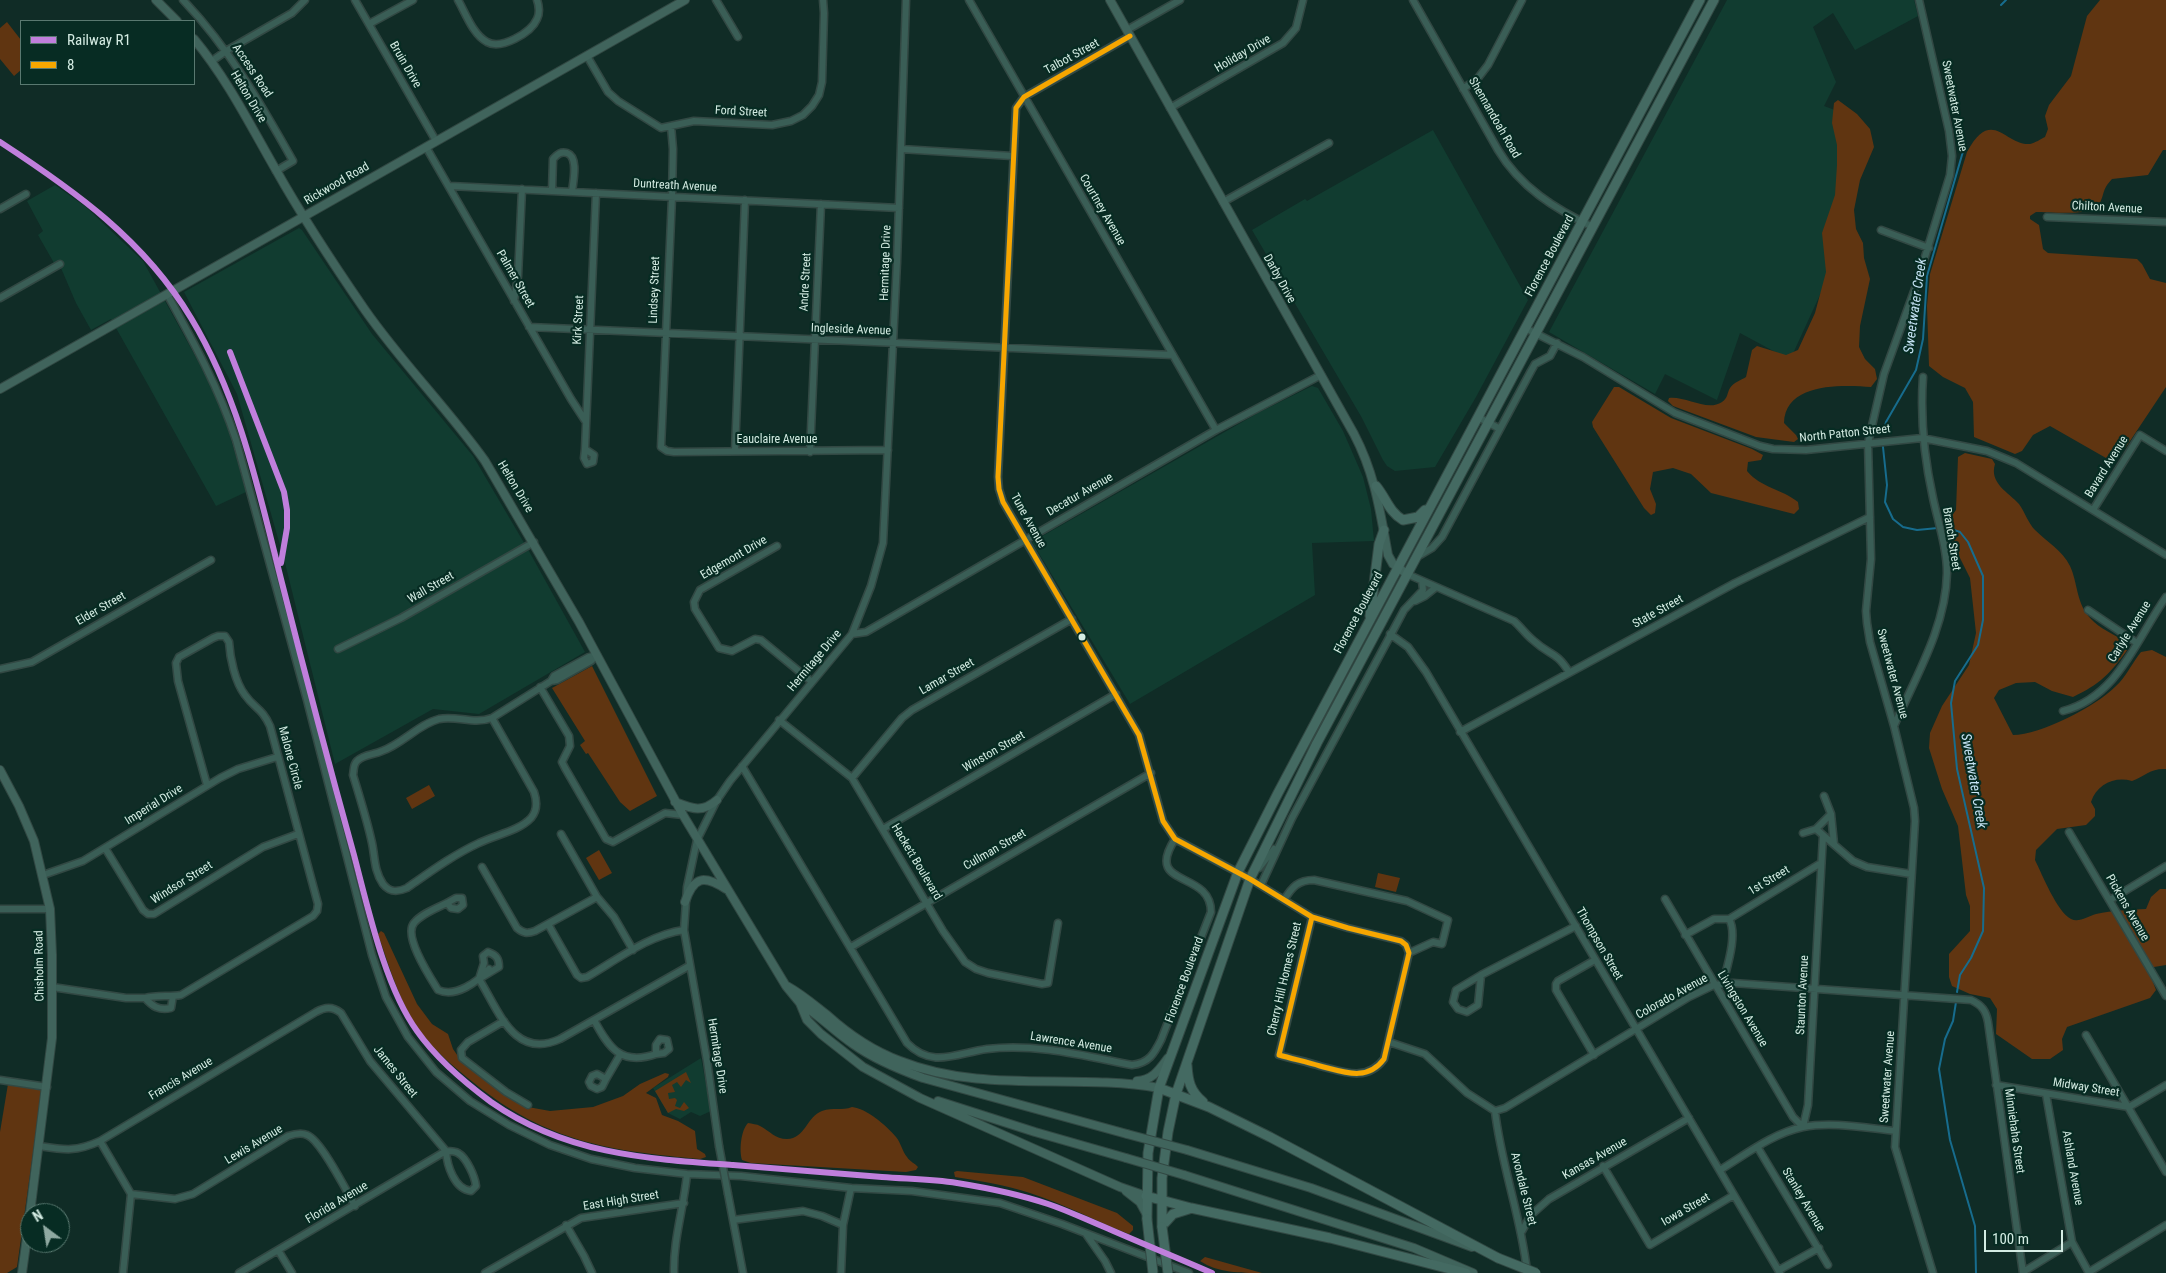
<!DOCTYPE html>
<html>
<head>
<meta charset="utf-8">
<style>
  body { margin:0 }
  #map { position:relative; width:2166px; height:1273px; overflow:hidden; background:#102c26; font-family:"Roboto Condensed",sans-serif }
  canvas { display:block }
  .legend { position:absolute; left:20px; top:20px; width:175px; height:65px; box-sizing:border-box; background:#072c23; border:1px solid #597970; margin:0; padding:6px 9px; list-style:none; font-size:15px; color:#d4ece3 }
  .legend li { display:flex; align-items:center; gap:10px; height:25px }
  .legend b { width:25px; border:1px solid #597970 }
  .north { position:absolute; left:20px; top:1203px; width:50px; height:50px; box-sizing:border-box; background:#072c23; border:1px solid #597970; border-radius:50%; rotate:329deg; font-size:14px; font-weight:700; line-height:20px; text-align:center; color:#d4ece3 }
  .north::after { content:''; display:block; margin:auto; width:18px; height:22px; background:#8fa9a1; clip-path:polygon(50% 0,100% 100%,50% 72%,0 100%) }
  .scale { position:absolute; left:1984px; top:1230px; width:79px; height:22px; box-sizing:border-box; border:2px solid #d4ece3; border-top:0; padding-left:6px; font-size:15px; line-height:18px; white-space:nowrap; color:#d4ece3; -webkit-text-stroke:4px #072c23; paint-order:stroke }
</style>
</head>
<body>
<div id="map">
<canvas width="2166" height="1273"></canvas>
<ul class="legend">
<li><b style="height:6px;background:#c07fdc"></b>Railway R1</li>
<li><b style="height:6px;background:#f7a600"></b>8</li>
</ul>
<div class="north">N</div>
<div class="scale">100 m</div>
</div>
<script>
const ctx = document.querySelector('canvas').getContext('2d');
ctx.lineJoin = 'round';
function fillPath(path, color) { ctx.fillStyle = color; ctx.fill(path, 'evenodd'); }
function trace(path, color, width, dash) { ctx.strokeStyle = color; ctx.lineWidth = width; ctx.lineCap = dash ? 'butt' : 'round'; ctx.setLineDash(dash || []); ctx.stroke(path); }
function drawText(font, color, halo, rows, align = 'center') {
  ctx.font = font + ' "Roboto Condensed",sans-serif'; ctx.lineWidth = 4.5; ctx.setLineDash([]); ctx.textBaseline = 'middle'; ctx.strokeStyle = halo; ctx.fillStyle = color; for (const [text, x, y, turn = 0] of rows) {
    ctx.save(); ctx.translate(x, y); ctx.rotate((+turn || 0) * Math.PI / 180); ctx.textAlign = isNaN(turn) ? turn : align; if (halo) ctx.strokeText(text, 0, 0); ctx.fillText(text, 0, 0); ctx.restore();
  }
}
fillPath(new Path2D(`
  M1727 0H1914L1918 16 1855 50 1833 13 1813 27 1836 82 1824 106 1848 115 1830 273 1790 360 1740 333 1717 400 1665 374 1655 394 1549 332Z
  M1433 130 1528 300 1476 397 1435 467 1395 471 1387 466 1383 460 1362 418 1252 230 1305 199 1307 201Z
  M55 185 86 207 143 261 215 392 227 425 246 492 216 506 111 319 91 330 76 303 58 261 54 263 38 235 43 231 27 201Z
  M299 228 302 230 372 334 473 456 530 553 585 652 479 714 433 709 335 764 285 563 237 394 184 292Z
  M1312 386 1318 388 1343 431 1363 477 1371 509 1374 541 1312 543 1315 595 1130 704 1032 542 1258 413Z
  M701 1058 711 1111 700 1116 691 1112 680 1119 668 1113 653 1088Z`), '#113c30');
fillPath(new Path2D(`
  M2100 0H2166V150H2163L2148 175 2112 179C2102 190 2105 192 2100 203 2093 217 2051 212 2036 212L2030 216V219L2039 225 2043 249 2048 253 2137 259 2142 264 2150 279 2166 283V387L2126 447 2114 458H2106L2050 426 2033 435 2022 451 2015 454 1974 437 1973 402 1965 388 1943 377 1929 366 1927 306 1930 274 1967 152C1992 106 2005 146 2030 144 2035 143 2041 139 2045 137L2048 129 2045 116 2049 105 2071 76 2087 16Z
  M7 22 21 40V70L14 76 0 59V28Z
  M1838 100 1857 114 1870 129 1874 147 1860 180 1854 210 1856 229 1863 243 1864 258 1870 279 1860 326 1859 347 1865 359 1875 369 1877 379 1871 387C1843 385 1785 382 1784 423L1796 435 1798 439 1794 442 1756 437 1673 406 1668 401 1669 398C1686 396 1707 412 1722 402 1728 398 1727 393 1730 388 1733 383 1741 380 1746 377L1752 350 1757 346 1786 355 1798 350 1815 313 1826 272 1822 233 1835 195 1837 165V145L1832 123 1834 103Z
  M1614 387H1619L1671 418 1752 449 1763 455 1761 460 1748 462 1747 471C1761 488 1782 489 1798 502L1799 509 1794 514 1711 493 1691 474 1673 468 1653 472 1650 489 1656 504 1655 513 1651 515 1644 508 1593 427 1592 422Z
  M1965 453 1992 459 1995 464C1989 483 2008 492 2019 504 2025 512 2028 523 2035 530 2047 542 2062 550 2070 566 2078 583 2076 604 2091 619 2099 628 2115 635 2126 642L2128 649C2110 674 2100 684 2073 697L2052 691 2035 682 2016 683 1999 690 1994 698 2013 735C2040 735 2097 706 2116 686 2126 677 2132 663 2141 652L2152 650 2166 657V769C2151 768 2145 776 2132 781 2115 776 2097 784 2091 802L2095 809V816L2086 825 2057 829 2036 850 2035 860C2042 874 2057 912 2071 919 2079 923 2088 916 2096 914 2113 910 2130 910 2146 909L2151 897 2160 889H2166V965L2154 967 2151 977 2156 990 2150 998 2067 1027 2062 1039 2063 1050 2050 1059H2032L1996 1034 1997 1009 1990 998 1970 994 1952 986 1949 977V954L1970 931V906L1966 895 1958 826 1942 789 1929 748 1930 733 1942 706 1969 665 1976 633 1970 578 1952 542 1948 521 1956 510 1958 457Z
  M592 666 657 796 630 811 620 802 588 753 586 754 580 745 585 741 552 688Z
  M429 785 435 796 412 809 406 798Z
  M599 850 612 873 599 880 586 858Z
  M1378 873 1400 878 1396 892 1375 887Z
  M381 931 384 933 417 1004 432 1024 448 1034 453 1049 460 1059 528 1107 550 1111 593 1107 623 1096 640 1084 665 1073 669 1074 668 1077 646 1093 656 1098 662 1115 678 1121 695 1131 697 1149 705 1154 706 1157 700 1159C610 1151 547 1142 474 1083 455 1068 435 1051 420 1031 400 1003 390 969 379 937L378 934Z
  M686 1072 691 1083 686 1080 681 1087 677 1082 672 1085 675 1092 668 1093 669 1099 675 1098 677 1100 675 1106 680 1108 684 1102 689 1108 684 1111 676 1109 668 1113 655 1091Z
  M8 1084 42 1089 17 1267 7 1273H0V1132Z
  M852 1107C866 1108 887 1126 896 1137 901 1143 902 1151 907 1157 910 1162 915 1163 918 1167L916 1170 906 1172 751 1163 742 1160C739 1150 741 1130 748 1123 752 1124 757 1124 760 1126 770 1131 775 1139 787 1139 805 1139 807 1116 822 1111 833 1107 842 1111 852 1107Z
  M957 1171 1023 1177 1117 1213 1133 1226V1230L1129 1234C1096 1221 1064 1204 1030 1193 1006 1185 980 1181 955 1177L954 1172Z
  M1205 1257 1262 1273C1240 1273 1218 1273 1200 1261Z`), '#603511');
trace(new Path2D(`
  M2001 5 2006 0
  M1883 433 1886 422 1916 370 1923 339 1927 276 1964 148
  M1883 447 1887 485 1885 502 1893 519 1903 527 1917 530 1938 528
  M1948 528 1960 532 1968 542 1983 576V620L1978 645 1955 681 1951 703 1957 769 1984 888 1983 931 1971 958 1960 975 1957 992
  M1956 1002 1953 1021 1945 1039 1939 1069 1950 1140 1975 1226 1976 1273`), '#176c8d', 2);
const minor = new Path2D(`
  M183 0C229 48 261 104 293 161L276 171
  M355 0 436 141
  M458 0C465 12 473 35 487 42 501 50 531 33 537 19 540 14 539 5 537 0
  M716 0 738 37
  M969 0 1216 430
  M1413 0 1498 150C1520 187 1555 209 1593 227
  M1919 0 1949 131 1952 156 1950 175 1917 283 1884 374 1868 443 1871 559 1866 611 1867 623 1870 642 1894 726 1914 808 1915 821 1895 1147 1933 1273
  M369 24 413 0
  M1127 30 1180 0
  M1130 36 1024 97 1016 108 998 477 999 489 1003 502 1139 735 1163 821 1175 839 1250 879 1312 917 1348 928 1401 941 1406 945 1409 953 1384 1059C1367 1082 1344 1072 1320 1066 1307 1062 1293 1059 1279 1055L1312 917
  M587 56 608 92 618 101 661 128 694 121 772 125 791 121 803 115 812 106 819 95 822 82 824 13 823 0
  M212 61 226 51 292 13 305 0
  M1463 89 1478 78 1488 65 1522 0
  M1170 108 1283 43 1296 28 1303 0
  M671 126 673 149 672 197 661 447 667 451 674 452 888 450
  M426 147 571 399 586 422
  M901 149 1012 156
  M450 186 899 208
  M552 191 553 159C557 155 560 151 567 153 579 157 573 182 572 192
  M1223 202 1329 143
  M0 209 26 194
  M2047 217 2166 222
  M1881 230 1929 248
  M167 294C193 341 219 388 236 440L307 700 372 955 386 997 408 1037 436 1072 470 1101 509 1125 550 1145 591 1159 635 1168 687 1174 741 1176 851 1188 912 1191 1000 1203 1062 1224 1189 1273
  M0 298 60 264
  M514 301 518 276 522 189
  M529 327 1173 355
  M1525 328 1583 357 1675 413 1760 446 1773 449 1806 450 1922 438 1987 451 2016 463 2166 555
  M1478 417 1500 429
  M585 449 596 193
  M585 449 594 455 593 462 587 464 584 458Z
  M735 451 745 200
  M810 452 821 204
  M2093 510 2140 435 2166 451
  M777 546 700 590 694 602 695 609 719 648 732 651 755 639 761 640 812 682
  M1417 557 1432 548 1442 537 1531 371 1535 364 1550 356 1557 343
  M1407 574 1514 621C1521 627 1526 635 1534 641 1549 655 1556 651 1569 672
  M1415 601 1425 596 1435 588
  M2088 610 2137 643
  M852 634 866 632 1216 430 1321 375
  M1390 634 1408 647 1426 672 1780 1273
  M338 649 401 618 534 542
  M0 669 32 662 211 560
  M551 681 557 680 591 661 596 656
  M540 687 569 736 570 746 562 762 565 768 606 839 613 842 665 813 683 815
  M2063 711C2118 697 2137 638 2166 597
  M492 718 534 792C537 801 538 810 531 818 519 831 495 835 479 843 453 855 430 872 407 888 398 892 390 893 383 884 374 871 375 857 372 843 367 820 360 798 353 775 354 770 353 765 357 761 364 754 374 755 382 751 402 744 419 724 439 719 457 715 473 725 492 718L551 681 554 676 589 657 597 655
  M779 720 852 778 943 931 965 962 976 969 988 973 1042 984 1048 983 1058 923
  M1894 726C1915 678 1946 627 1947 573 1947 548 1938 522 1933 498 1924 457 1920 419 1923 377
  M1460 732 1735 583 1870 517
  M742 766 907 1043C932 1069 957 1053 987 1049 1036 1043 1085 1056 1132 1065 1149 1063 1154 1054 1161 1040L1211 912C1211 869 1143 889 1175 839
  M852 778 902 718 912 710 1072 619
  M1824 796 1831 814 1834 844
  M883 829 1116 694
  M1816 829 1831 814
  M2069 832 2166 996
  M1803 833 1816 829 1853 861 1867 867 1911 874
  M561 834 597 897 614 917 633 950
  M105 848 143 910 148 914H154L263 847 298 834
  M482 867 517 928C523 933 527 934 535 931L597 897
  M1259 868 1274 849
  M43 875 83 861 220 778 238 769 277 757
  M1261 885 1292 818 1396 625 1404 610 1423 590 1422 581
  M456 898H462L463 905 458 909 451 908 447 903Z
  M1665 899 1793 1117 1803 1127
  M1284 900C1292 887 1298 880 1314 880L1407 901 1448 920 1442 944 1433 942 1409 953
  M2110 900 2166 866
  M447 903C437 908 421 914 414 923 403 936 430 977 438 990 456 998 477 982 489 969
  M0 909H50
  M1729 919 1821 863
  M548 924 577 975 581 978 587 977C618 959 649 935 684 930
  M1685 935 1714 919H1729
  M851 947 1151 773
  M488 952C496 955 499 958 499 967L479 979 484 963 483 956Z
  M1481 975 1576 926
  M1481 975 1478 1005 1467 1012 1458 1009 1453 1002 1456 990Z
  M479 979C499 1011 514 1060 560 1039L689 966
  M1723 983C1727 967 1738 934 1729 919
  M52 987 126 998H145C152 1006 159 1011 171 1008L173 996
  M145 998C157 995 169 997 181 995L313 916 317 911 318 904 270 726C262 708 255 709 245 695 235 682 230 658 229 642L225 636H218L213 638 179 657 176 663 178 681 207 785
  M594 1020C609 1048 621 1066 656 1054
  M504 1021 468 1042 461 1050 462 1058 506 1092 528 1105
  M2086 1035 2166 1172
  M660 1039 667 1040 669 1049 664 1053 656 1054V1045Z
  M1389 1042 1425 1054 1467 1093 1495 1111
  M1594 1055 1556 990V984L1558 981 1595 960
  M597 1074 606 1079 602 1087 597 1089 591 1086 589 1082 592 1076Z
  M606 1079 620 1055
  M0 1080 47 1087
  M1996 1085 2129 1107 2166 1085
  M2046 1094 2072 1242 2089 1273
  M1495 1111 1505 1108 1689 997 1714 985 1733 983 1971 1000C1982 1005 1986 1011 1988 1022L2023 1273
  M1495 1111C1501 1165 1521 1216 1527 1271
  M1803 1127 1808 1105 1823 836
  M100 1141 131 1194 123 1273
  M39 1146C65 1150 76 1152 100 1141L316 1012C325 1007 332 1006 341 1013L370 1061 446 1151 239 1273
  M719 1146 707 1061 684 930 687 887 697 840 717 800 730 781 852 634 871 586 883 543 897 262 906 0
  M1758 1148 1828 1265
  M446 1151C450 1151 455 1151 458 1153 467 1158 475 1177 476 1186L471 1191C454 1189 447 1165 446 1151Z
  M1603 1166 1650 1245 1734 1195
  M1720 1170C1745 1155 1773 1133 1803 1127 1832 1121 1866 1128 1896 1131
  M131 1194 175 1199 193 1194 288 1136C294 1134 301 1132 307 1135 321 1140 347 1192 355 1206
  M728 1194 743 1273
  M733 1220 803 1211 822 1216 843 1225
  M566 1225 584 1256 592 1273
  M1522 1231 1531 1215 1549 1199 1689 1118
  M1086 1234 1105 1261 1111 1273
  M278 1250 292 1273
  M1779 1270 1819 1248
  M2023 1272 2072 1242
  M2089 1272 2166 1225
  M485 1273 581 1218 684 1203
  M674 1273C673 1240 684 1207 687 1174
  M841 1273 843 1225 851 1188`);
const major = new Path2D(`
  M156 0 177 21
  M1110 0 1354 434C1375 474 1380 511 1388 555L1393 564 1407 574
  M194 39C228 80 250 125 276 170 303 218 334 265 365 310 402 363 448 409 485 461L579 622 683 815 786 986 800 1003 807 1020 821 1034 863 1067 920 1098 1120 1187 1146 1196
  M0 389 685 0
  M0 770 19 806 34 841 50 909 52 955V1038L30 1213
  M675 802C693 809 702 813 717 800
  M685 902C694 876 704 875 726 889
  M787 986C803 995 813 1004 827 1015 848 1034 873 1051 900 1061 983 1094 1073 1073 1159 1088
  M800 1003C819 1015 834 1031 853 1044 874 1059 898 1069 923 1078L1127 1134
  M1137 1081C1153 1080 1159 1070 1168 1058
  M938 1101 1035 1132 1126 1158
  M1187 1150 1311 1188 1472 1247
  M1184 1175 1414 1248 1473 1273
  M1126 1191 1140 1202 1146 1213
  M22 1273 30 1215`);
const highway = new Path2D(`
  M1376 486C1386 498 1389 512 1403 520L1418 517 1425 510
  M1370 616 1379 544 1384 530
  M1187 1065C1188 1081 1190 1091 1203 1102
  M1159 1088 1209 1107 1270 1137 1498 1258
  M1146 1196 1191 1208 1330 1238 1466 1273
  M1147 1219 1148 1153 1159 1088 1238 872 1278 793 1700 0
  M1163 1225 1173 1214 1189 1209
  M1162 1227V1178L1168 1132 1176 1094 1250 879 1317 743 1714 0`);
trace(minor, '#324843', 9);
trace(major, '#324843', 10);
trace(highway, '#324843', 11);
trace(minor, '#3a5e56', 6);
trace(major, '#40645c', 8);
trace(highway, '#446a62', 9);
const minorBridge = new Path2D(`
  M719 1146 728 1194`);
const majorBridge = new Path2D(`
  M1127 1134 1187 1150
  M1126 1158 1184 1175`);
const highwayBridge = new Path2D(`
  M1147 1219 1153 1273
  M1162 1227 1168 1273
  M1498 1258 1536 1273`);
trace(minorBridge, '#324843', 9, []);
trace(majorBridge, '#324843', 10, []);
trace(highwayBridge, '#324843', 11, []);
trace(minorBridge, '#3a5e56', 6);
trace(majorBridge, '#40645c', 8);
trace(highwayBridge, '#446a62', 9);
trace(new Path2D(`
  M1130 36 1024 97 1016 108 998 477 999 489 1003 502 1139 735 1163 821 1175 839 1250 879 1312 917 1348 928 1401 941 1406 945 1409 953 1384 1059C1367 1082 1344 1072 1320 1066 1307 1062 1293 1059 1279 1055L1312 917`), '#f7a600', 5);
trace(new Path2D(`
  M0 142C75 191 144 240 191 318 240 399 259 492 282 583 305 674 329 765 354 855 368 908 385 987 417 1031 436 1058 464 1082 491 1102 565 1154 646 1159 733 1165 782 1169 832 1173 882 1177 907 1179 932 1179 957 1183 988 1188 1018 1194 1048 1204 1069 1211 1089 1221 1109 1229 1143 1244 1178 1258 1212 1273
  M230 352 284 492 287 510V528L281 563`), '#c07fdc', 6);
for (const [x, y, r, color] of [
  [1082,637,4.5,"#d4ece3"]
]) { const dot = new Path2D(); dot.arc(x, y, r, 0, 2 * Math.PI); ctx.fillStyle = color; ctx.fill(dot); trace(dot, '#072c23', 2); }
drawText('12px', '#d4ece3', '#072c23', [
  ["Holiday Drive",1243,54,-30],
  ["Talbot Street",1072,57,-29],
  ["Bruin Drive",405,65,60],
  ["Access Road",252,71,56],
  ["Helton Drive",248,97,59],
  ["Sweetwater Avenue",1954,106,79],
  ["Ford Street",741,112,3],
  ["Shennandoah Road",1494,118,60],
  ["Rickwood Road",337,184,-30],
  ["Duntreath Avenue",675,186,3],
  ["Chilton Avenue",2107,208,3],
  ["Courtney Avenue",1102,210,60],
  ["Florence Boulevard",1550,256,-62],
  ["Hermitage Drive",886,263,-88],
  ["Palmer Street",515,279,60],
  ["Darby Drive",1279,279,61],
  ["Andre Street",806,282,-87],
  ["Lindsey Street",655,290,-88],
  ["Kirk Street",579,320,-87],
  ["Ingleside Avenue",851,330,2],
  ["North Patton Street",1845,434,-6],
  ["Eauclaire Avenue",777,440],
  ["Bavard Avenue",2107,467,-58],
  ["Helton Drive",515,487,59],
  ["Decatur Avenue",1080,495,-30],
  ["Tune Avenue",1028,521,61],
  ["Branch Street",1951,539,81],
  ["Edgemont Drive",734,558,-30],
  ["Wall Street",431,588,-30],
  ["Elder Street",101,609,-30],
  ["State Street",1658,612,-29],
  ["Florence Boulevard",1359,613,-62],
  ["Carlyle Avenue",2130,632,-58],
  ["Hermitage Drive",815,661,-50],
  ["Sweetwater Avenue",1892,674,75],
  ["Lamar Street",947,677,-30],
  ["Winston Street",994,752,-30],
  ["Malone Circle",290,758,75],
  ["Imperial Drive",154,805,-32],
  ["Cullman Street",995,850,-30],
  ["Hackett Boulevard",916,862,59],
  ["1st Street",1769,881,-31],
  ["Windsor Street",182,883,-32],
  ["Pickens Avenue",2127,908,60],
  ["Thompson Street",1599,944,60],
  ["Chisholm Road",40,966,-91],
  ["Cherry Hill Homes Street",1285,979,-77],
  ["Florence Boulevard",1185,980,-70],
  ["Staunton Avenue",1803,995,-87],
  ["Colorado Avenue",1672,997,-29],
  ["Livingston Avenue",1742,1009,59],
  ["Lawrence Avenue",1071,1043,9],
  ["Hermitage Drive",717,1056,81],
  ["James Street",395,1072,51],
  ["Sweetwater Avenue",1888,1077,-86],
  ["Francis Avenue",181,1079,-31],
  ["Midway Street",2086,1088,9],
  ["Minniehaha Street",2014,1131,82],
  ["Lewis Avenue",254,1145,-31],
  ["Kansas Avenue",1595,1159,-30],
  ["Ashland Avenue",2072,1168,80],
  ["Avondale Street",1523,1189,76],
  ["Stanley Avenue",1803,1200,59],
  ["East High Street",621,1201,-9],
  ["Florida Avenue",337,1203,-31],
  ["Iowa Street",1686,1210,-30]
]);
drawText('italic 14px', '#c6e3f4', '#072c23', [
  ["Sweetwater Creek",1916,306,-82],
  ["Sweetwater Creek",1973,781,80]
]);
</script>
</body>
</html>
